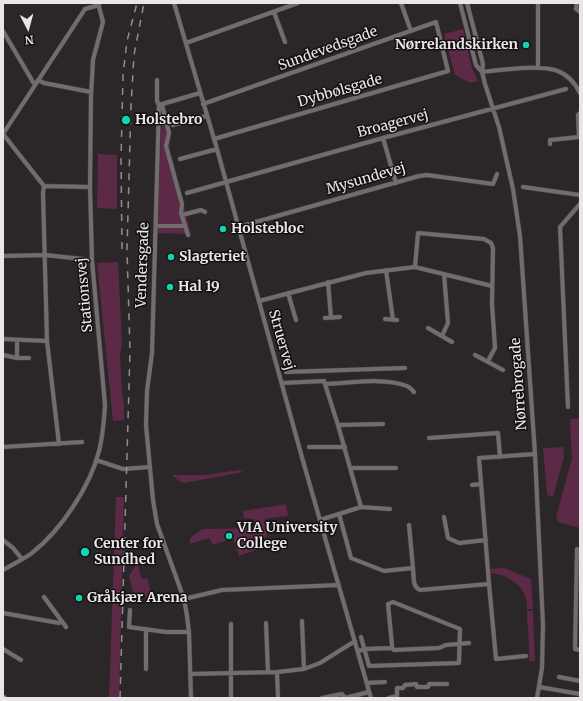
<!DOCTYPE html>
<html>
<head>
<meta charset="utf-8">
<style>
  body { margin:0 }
  #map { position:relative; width:583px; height:701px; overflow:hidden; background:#2b2628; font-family:Merriweather,serif }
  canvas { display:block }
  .frame { position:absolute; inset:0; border:4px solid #eae6e8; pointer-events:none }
  .north { position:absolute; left:8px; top:8px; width:40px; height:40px; -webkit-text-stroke:3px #121011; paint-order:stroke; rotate:174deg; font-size:11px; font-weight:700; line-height:16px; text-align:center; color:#eae6e8 }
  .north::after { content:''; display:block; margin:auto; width:14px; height:18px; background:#eae6e8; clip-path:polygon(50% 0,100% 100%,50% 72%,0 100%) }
</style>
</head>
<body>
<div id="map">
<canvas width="583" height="701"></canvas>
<div class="frame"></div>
<div class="north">N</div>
</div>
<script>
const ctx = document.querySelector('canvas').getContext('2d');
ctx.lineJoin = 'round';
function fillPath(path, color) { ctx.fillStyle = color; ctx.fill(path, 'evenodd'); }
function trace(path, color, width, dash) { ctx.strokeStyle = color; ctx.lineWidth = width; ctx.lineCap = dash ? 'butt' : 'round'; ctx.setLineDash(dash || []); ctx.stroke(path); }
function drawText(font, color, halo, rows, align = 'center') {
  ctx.font = font + ' Merriweather,serif'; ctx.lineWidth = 3; ctx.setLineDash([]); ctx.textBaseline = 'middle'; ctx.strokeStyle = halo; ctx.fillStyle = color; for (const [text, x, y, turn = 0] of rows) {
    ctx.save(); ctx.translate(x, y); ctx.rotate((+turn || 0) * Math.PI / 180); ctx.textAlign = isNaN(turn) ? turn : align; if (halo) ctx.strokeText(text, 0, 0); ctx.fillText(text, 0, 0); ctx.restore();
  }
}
fillPath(new Path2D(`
  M463 29 472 68 478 81 470 83 455 75 454 71 444 34Z
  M162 112 171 134 169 149 191 234 157 233Z
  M98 154 117 155V209L97 208Z
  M118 262 122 343 120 356 122 390 124 405V420L113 421 97 263Z
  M580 418V528L558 522 556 517 572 458 570 419Z
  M563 447 564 457 553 497 547 495 543 448Z
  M239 470 243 472 185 483 179 481 172 475H206Z
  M116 497H124L119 698H109Z
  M286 504 288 516 265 519 267 537 259 538 261 548 239 556 233 538 213 545 209 538 190 544V538L202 529 254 528V519L244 518 243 511Z
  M137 563 142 579 147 578 153 598 146 599 145 594 134 596 129 576Z
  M504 568 531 579 533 609H527C528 588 511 575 491 573L490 569Z
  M527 611H533L535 661H529C530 644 527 628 527 611Z`), '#5c2946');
const minor = new Path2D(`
  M174 3 217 149 303 461 371 698
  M401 3 411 31
  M460 3 476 65 482 72
  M467 3 483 64 482 72 485 84 499 127 513 189 520 236 535 454 543 625 542 668 537 698
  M577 3 576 9 580 12
  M274 12 285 42
  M3 31 33 82 35 84
  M186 43 298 3
  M538 67V3
  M482 72C496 70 509 69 523 68 548 67 567 67 580 93
  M38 80 44 83 91 92
  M157 80V101L159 105
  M203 104 436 22 448 71 214 139
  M162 105 169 133 166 146 182 204 181 213 188 235
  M173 125 206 116
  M3 134 85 9 99 5
  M3 134 44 186 90 187
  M383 138 396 183
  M550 144V140L579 137 578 115 580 113
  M180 159 217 149
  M44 186 43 193 47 341 59 444
  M523 187 580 195
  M187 193 383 138 566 89
  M182 215 201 210 205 212
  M156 226H185
  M238 227 419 176 427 175 493 184 497 174
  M3 256 45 255 92 260
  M415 267 418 233 484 239 491 243 493 248 492 304 495 348 488 361
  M386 270 393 320
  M328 282 331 318
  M288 293 296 320
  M259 301 366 273 415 267 492 286
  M325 318 340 317
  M385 319 397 320
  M428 328 452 342
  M442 336 448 323 444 274
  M3 339 47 341
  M3 355 17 358H29
  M475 355 503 370
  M17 358V340
  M286 372 405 368
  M282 383 324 381 338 425 361 507 320 520
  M326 384C351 383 384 377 407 386 410 387 412 390 414 392
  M568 407 560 227 580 204
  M338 425 383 424
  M429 438 498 433 500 457
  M3 447 82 442
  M309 447H345
  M96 460 123 469 150 467
  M351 468H396
  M472 485 481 484
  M361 507 390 509
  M339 514 351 558 384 571 413 568 409 525
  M444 517 448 538 459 543 486 540
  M3 540 13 548 22 559
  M577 549 575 649 580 650
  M413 568C414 576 412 587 420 590L489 584 496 659 526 656
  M3 570C13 564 24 559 32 553 61 530 90 487 99 451 103 436 104 421 105 405L92 260 90 187 91 96 93 60 103 22 98 3
  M489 584 479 458 535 454
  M44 597 66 627
  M184 599 222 590 339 585
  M130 610 129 627 166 632H189
  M3 613 59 623
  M302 621 304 669
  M266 623 268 672
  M231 624V698
  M361 637 369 666 459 663 460 629 393 602 388 604 392 645V648
  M3 649 21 660
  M358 651 365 649 392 648 394 650 439 648 446 645 469 643
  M146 669V629
  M277 672 278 698
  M191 674 277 672 304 669 320 663 355 641
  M559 677 580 681
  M367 683 385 682
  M539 687 580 694
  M191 698 189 632 187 616 184 599 157 524 153 500 146 425 147 391 152 353 159 105 200 93
  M322 698 342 694 345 698 369 692
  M389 698 397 696V688H403L405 685 416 684 417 687H428L429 684H447`);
const major = new Path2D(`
  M3 698H4`);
trace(minor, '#474345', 5);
trace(major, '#474345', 6);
trace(minor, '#726c6f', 4);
trace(major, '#5c9d8f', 5.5);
trace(new Path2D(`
  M122 249 121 161 123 75 127 41 137 3
  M120 698 130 351 127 249 131 106 134 55 144 3`), '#928d8f', 1.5, [7, 7]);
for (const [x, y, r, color] of [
  [526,45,4,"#11d5b4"],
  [126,120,5,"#11d5b4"],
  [223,229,4,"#11d5b4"],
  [171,257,4,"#11d5b4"],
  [170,287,4,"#11d5b4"],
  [229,536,4,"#11d5b4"],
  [85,552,5,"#11d5b4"],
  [79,598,4,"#11d5b4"]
]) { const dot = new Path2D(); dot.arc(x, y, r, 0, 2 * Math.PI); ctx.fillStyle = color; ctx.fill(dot); trace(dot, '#121011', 1.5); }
drawText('bold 14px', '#eae6e8', '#121011', [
  ["Nørrelandskirken",518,45,"right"],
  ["Holstebro",135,120],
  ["Holstebloc",231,229],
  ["Slagteriet",179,257],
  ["Hal 19",178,287],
  ["VIA University",237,528],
  ["College",237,544],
  ["Center for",94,544],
  ["Sundhed",94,560],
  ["Gråkjær Arena",87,598]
], 'left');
drawText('14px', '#eae6e8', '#121011', [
  ["Sundevedsgade",328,49,-20],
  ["Dybbølsgade",340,91,-16],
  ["Broagervej",393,124,-15],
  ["Mysundevej",366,179,-16],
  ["Vendersgade",143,265,-88],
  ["Stationsvej",85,295,-95],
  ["Struervej",281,340,74],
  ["Nørrebrogade",519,384,-94]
]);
</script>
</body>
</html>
